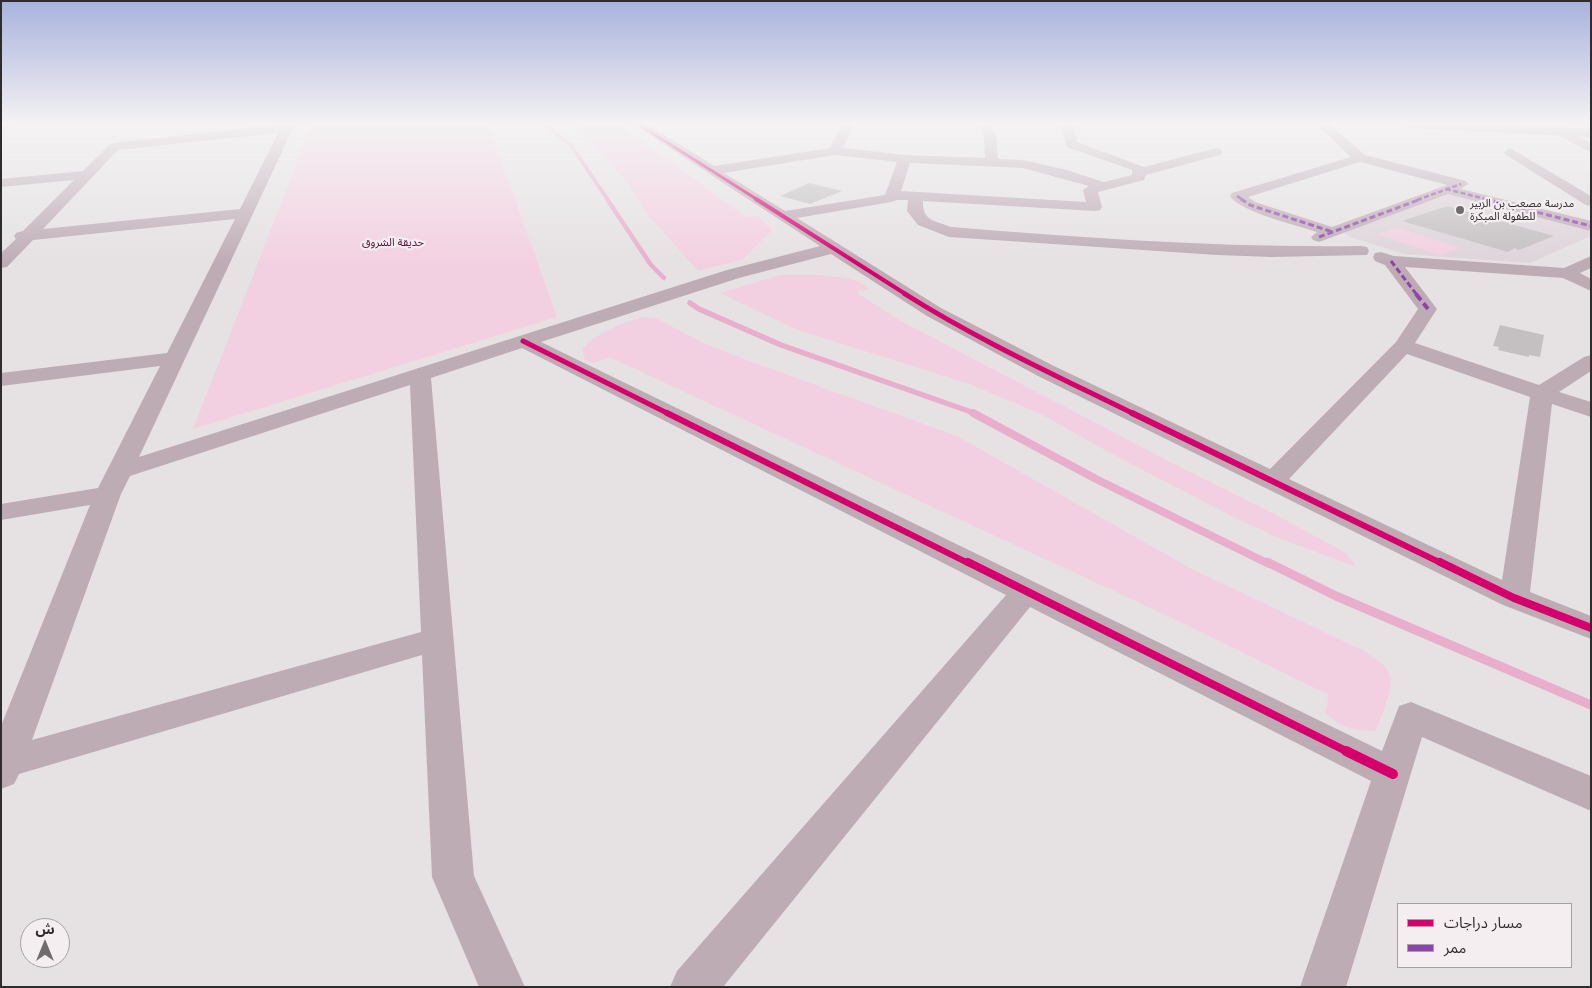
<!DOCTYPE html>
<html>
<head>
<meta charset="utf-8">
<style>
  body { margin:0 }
  #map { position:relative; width:1592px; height:988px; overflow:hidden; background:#e6e2e4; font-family:Quicksand,"Noto Sans Arabic",sans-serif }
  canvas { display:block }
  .frame { position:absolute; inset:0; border:2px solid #2f2c2d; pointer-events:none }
  .legend { position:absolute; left:1397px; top:903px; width:175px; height:65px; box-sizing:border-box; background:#f5eef1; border:1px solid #a6a0a3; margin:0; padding:6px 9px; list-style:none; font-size:15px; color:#2f2c2d }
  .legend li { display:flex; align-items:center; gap:10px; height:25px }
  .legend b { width:25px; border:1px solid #a6a0a3 }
  .north { position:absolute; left:20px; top:918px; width:50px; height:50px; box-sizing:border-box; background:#f5eef1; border:1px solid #a6a0a3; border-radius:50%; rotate:0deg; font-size:14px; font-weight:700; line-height:20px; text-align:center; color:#2f2c2d }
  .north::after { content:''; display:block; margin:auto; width:18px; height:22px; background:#6f6c6d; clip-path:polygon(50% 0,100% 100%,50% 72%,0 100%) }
</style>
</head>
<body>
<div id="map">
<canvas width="1592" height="988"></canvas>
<div class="frame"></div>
<ul class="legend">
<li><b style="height:6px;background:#d6006c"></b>مسار دراجات</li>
<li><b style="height:6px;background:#8e44ad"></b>ممر</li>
</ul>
<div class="north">ش</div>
</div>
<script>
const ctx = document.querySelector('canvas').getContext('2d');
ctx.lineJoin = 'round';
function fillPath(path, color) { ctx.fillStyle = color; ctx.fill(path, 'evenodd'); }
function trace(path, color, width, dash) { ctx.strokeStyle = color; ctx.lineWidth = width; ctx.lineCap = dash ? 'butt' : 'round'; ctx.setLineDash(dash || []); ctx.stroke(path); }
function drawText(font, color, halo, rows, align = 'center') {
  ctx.font = font + ' Quicksand,"Noto Sans Arabic",sans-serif'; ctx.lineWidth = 4.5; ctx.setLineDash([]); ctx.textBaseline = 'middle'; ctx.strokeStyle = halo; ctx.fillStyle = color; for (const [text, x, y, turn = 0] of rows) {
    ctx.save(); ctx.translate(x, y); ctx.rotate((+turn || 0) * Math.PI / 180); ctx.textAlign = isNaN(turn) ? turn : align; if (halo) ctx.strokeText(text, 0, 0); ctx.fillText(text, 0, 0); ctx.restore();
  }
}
fillPath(new Path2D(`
  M1450 192 1591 228V236L1530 263 1404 254 1350 237 1343 231Z`), '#ded4d9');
fillPath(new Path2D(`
  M312 124H488L557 317 193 429Z
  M574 124H618L746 217 759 216 772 231 743 259 698 271 649 216 622 176Z
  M1398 228 1461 248 1440 255 1377 234Z
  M780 275C805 275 851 272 870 289L857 291V293L901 321 1180 467 1269 511 1346 553 1357 567 1281 539 1239 520 1110 453 1048 418 1020 405 966 383 795 329 720 293Z
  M643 317 656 318 701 342 752 362 957 436 1192 569 1364 651C1371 656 1381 661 1386 668 1399 682 1381 715 1376 731 1352 731 1343 728 1325 713L1329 695 1172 618 609 357 593 363 585 360 582 348C599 332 620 323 643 317Z`), '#f3d0e1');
trace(new Path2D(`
  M543 124 570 144 608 200`), '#e9aecc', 4);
trace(new Path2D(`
  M607 199 651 265 664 278`), '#e9aecc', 4.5);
trace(new Path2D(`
  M690 303 699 309 781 345 977 414`), '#e9aecc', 5.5);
trace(new Path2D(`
  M973 413 1096 479 1269 564`), '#e9aecc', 8);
trace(new Path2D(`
  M1267 562 1336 596 1591 705`), '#e9aecc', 9);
fillPath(new Path2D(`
  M809 183 842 191 810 204 780 196Z
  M1447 206 1554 236 1519 250 1514 248 1508 252 1402 221Z
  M1500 325 1544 335 1540 357 1529 355V357L1498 350 1499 347 1493 346Z`), '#c4c0c2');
fillPath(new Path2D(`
  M1 124H14L1 133Z
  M283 124H295L139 457 727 270 820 246 633 124H647L714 166 830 148 842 124H854L843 148 905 155 985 158 984 136 977 124H989L996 136 998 159 1023 160 1067 170 1104 182 1132 175V170L1067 147 1061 124H1073L1077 142 1144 167 1216 148 1220 149 1222 152 1220 155 1146 175 1144 180 1098 192 1102 207 1100 210 1095 211 923 201C922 221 936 221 951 227 1088 238 1224 248 1361 246L1367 247 1369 251 1367 255 1272 257 1217 255 949 237 918 225 907 211 908 200H897L891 202 797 218 941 308 1054 366 1270 469 1396 342 1418 309 1385 265 1375 261 1373 257 1375 253 1381 252 1394 256 1564 268 1591 256V268L1580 273 1591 279V291L1563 278 1405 267 1437 309 1415 343 1539 385 1584 357 1591 355V371L1559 392 1591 402V417L1552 404 1530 592 1591 616V639L1503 605 1038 376 927 316 831 254 739 278 541 342 1382 751 1399 706 1411 702 1591 776V811L1422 737 1346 987H1300L1371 781 1030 607 723 987H670L677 971 1006 595 522 348 431 378 474 876 525 987H479L432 877 422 655 19 774 14 784 1 789V726L90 505 1 520V504L98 488 160 366 1 386V373L167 353 235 219 33 240 7 267 1 268V253L16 239 14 236 16 233 23 231 74 180 1 187V179L83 171 110 144 114 143ZM278 133 240 209 43 229 118 150ZM835 155 897 162 885 195 785 211 724 173ZM910 163 1023 168 1089 186 1083 190 1086 202 901 191ZM1407 354 1530 397 1502 580 1289 479ZM410 385 421 632 32 740 121 494 130 476Z
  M1316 124H1329L1365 155 1466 181 1468 184 1461 189 1591 221V231L1448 194 1319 242 1313 240 1311 237 1317 232C1297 225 1242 213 1230 196L1232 193 1351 157ZM1360 162 1447 185 1332 227 1255 202 1248 197Z
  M1561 128 1591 143V152L1557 135 1555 132 1557 129Z
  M1510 148 1591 196V206L1586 205 1506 155 1504 152Z`), '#beacb5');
fillPath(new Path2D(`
  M1402 124H1493L1591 129V137L1408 128Z`), '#b6a1ac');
trace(new Path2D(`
  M1446 189 1490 200
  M1237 196 1243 200
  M1417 200 1461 184`), '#8e44ad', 2.5, [5, 2.5]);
trace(new Path2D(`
  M1241 199 1250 205 1333 232
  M1485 199 1591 226
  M1319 237 1421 199
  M1391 261 1417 295`), '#8e44ad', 3, [6, 3]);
trace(new Path2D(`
  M1416 294 1428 309`), '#8e44ad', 4, [8, 4]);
trace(new Path2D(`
  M638 124 758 200`), '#d6006c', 3);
trace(new Path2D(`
  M756 199 907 295`), '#d6006c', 4);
trace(new Path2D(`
  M905 294C978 340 1057 376 1134 414
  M523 341 669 414`), '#d6006c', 5);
trace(new Path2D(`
  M667 413 970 564
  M1132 413 1443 564`), '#d6006c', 6);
trace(new Path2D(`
  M968 562 1348 752
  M1440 562 1514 598 1591 628`), '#d6006c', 8);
trace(new Path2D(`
  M1346 751 1393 774`), '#d6006c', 10);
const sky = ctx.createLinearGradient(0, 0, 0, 263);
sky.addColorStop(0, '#a8b2dd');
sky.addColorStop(0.47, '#f4f2f3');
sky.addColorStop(1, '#f4f2f300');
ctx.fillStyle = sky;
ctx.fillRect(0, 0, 1592, 263);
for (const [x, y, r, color] of [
  [1460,210,5,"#6f6c6d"]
]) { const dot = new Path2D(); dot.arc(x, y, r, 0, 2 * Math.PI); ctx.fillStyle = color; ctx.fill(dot); trace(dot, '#f5eef1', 2); }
drawText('11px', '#2f2c2d', '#f5eef1', [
  ["مدرسة مصعب بن الزبير",1470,204],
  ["للطفولة المبكرة",1470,217]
], 'left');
drawText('11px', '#550e39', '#f5eef1', [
  ["حديقة الشروق",393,243]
]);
</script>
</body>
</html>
